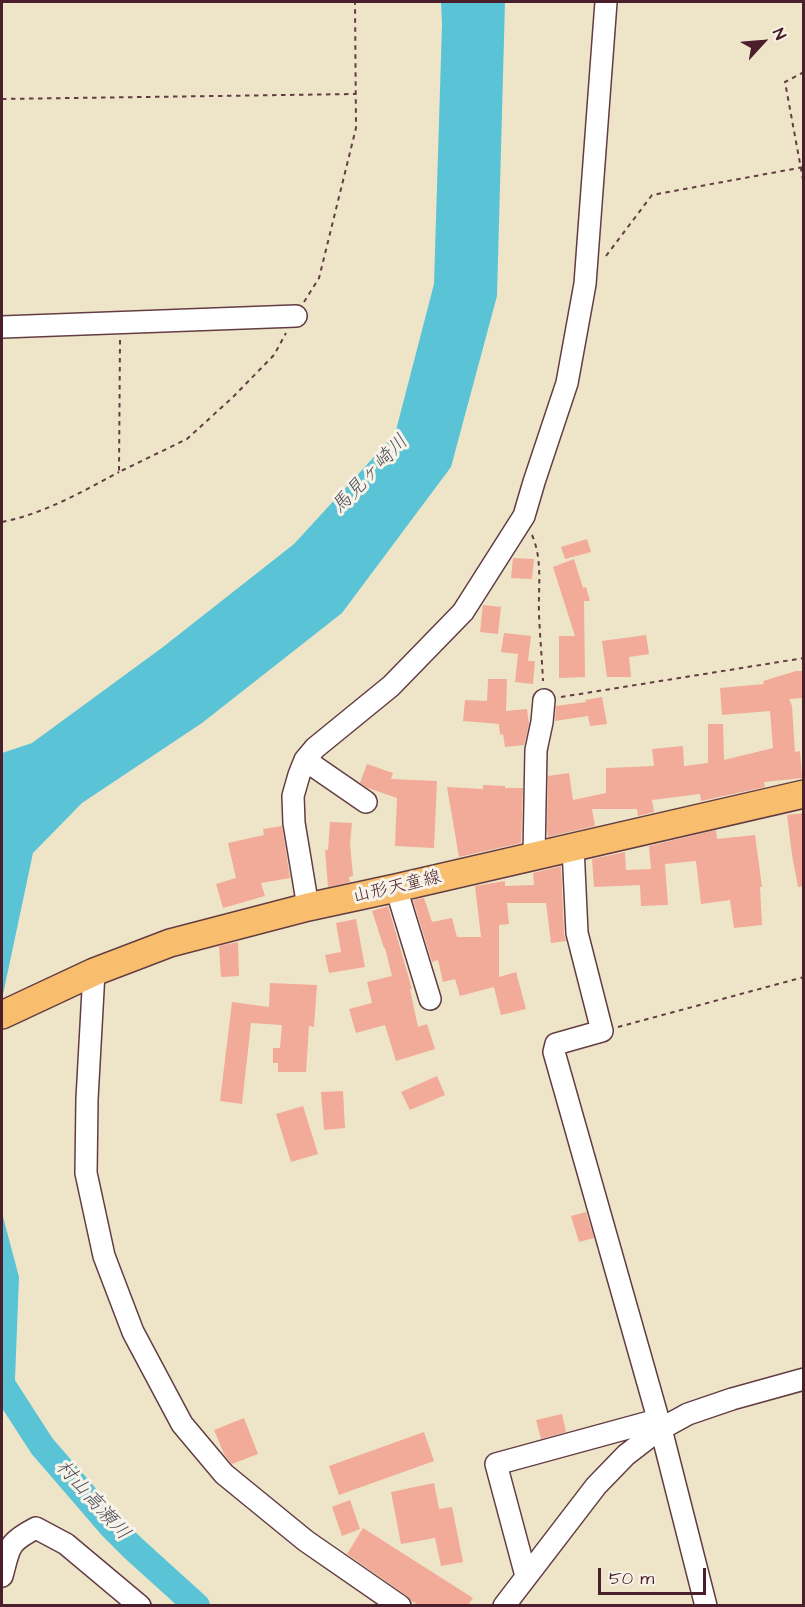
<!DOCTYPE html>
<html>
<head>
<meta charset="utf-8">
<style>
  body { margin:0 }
  #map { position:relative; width:805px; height:1607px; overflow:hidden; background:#eee5c8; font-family:"Architects Daughter",sans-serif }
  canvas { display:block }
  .frame { position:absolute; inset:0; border:3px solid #4a1f2b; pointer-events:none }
  .north { position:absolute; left:733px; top:12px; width:60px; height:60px; -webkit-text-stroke:4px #f7f3e8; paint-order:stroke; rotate:64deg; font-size:16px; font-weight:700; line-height:24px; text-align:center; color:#4a1f2b }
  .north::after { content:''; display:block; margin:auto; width:21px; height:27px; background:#4a1f2b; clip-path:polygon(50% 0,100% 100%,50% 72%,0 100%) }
  .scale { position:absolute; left:598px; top:1568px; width:108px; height:27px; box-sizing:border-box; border:3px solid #4a1f2b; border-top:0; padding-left:8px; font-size:18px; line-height:21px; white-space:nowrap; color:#4a1f2b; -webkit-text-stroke:4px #f7f3e8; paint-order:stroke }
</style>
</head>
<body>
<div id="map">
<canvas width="805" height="1607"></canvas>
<div class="frame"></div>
<div class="north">N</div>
<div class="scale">50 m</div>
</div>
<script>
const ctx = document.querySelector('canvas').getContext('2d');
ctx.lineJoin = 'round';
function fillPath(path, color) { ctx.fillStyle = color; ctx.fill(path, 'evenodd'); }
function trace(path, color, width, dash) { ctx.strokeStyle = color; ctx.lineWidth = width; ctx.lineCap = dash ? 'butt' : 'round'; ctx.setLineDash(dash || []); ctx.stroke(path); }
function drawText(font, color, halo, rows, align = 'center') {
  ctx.font = font + ' "Architects Daughter","Klee One",sans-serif'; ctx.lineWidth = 6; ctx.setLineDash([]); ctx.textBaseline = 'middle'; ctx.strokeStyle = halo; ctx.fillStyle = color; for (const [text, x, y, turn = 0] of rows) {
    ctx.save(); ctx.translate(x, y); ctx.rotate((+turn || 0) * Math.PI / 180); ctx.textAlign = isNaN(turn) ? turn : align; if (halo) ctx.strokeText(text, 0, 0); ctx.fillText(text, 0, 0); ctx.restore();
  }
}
fillPath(new Path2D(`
  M441 2H505L497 296 451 467 342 613 202 723 82 803 33 853 2 999V753L32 743 163 647 294 544 395 434 434 284 442 24Z
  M2 1213 19 1277 14 1405 2 1401Z`), '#5ac4d6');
trace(new Path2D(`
  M2 1384 42 1446 111 1526 133 1548 197 1606`), '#5ac4d6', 26);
fillPath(new Path2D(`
  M587 539 591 552 565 559 561 547Z
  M513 558 534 559 532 579 511 578Z
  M574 559 583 588 586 587 590 601H584L585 677 559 678V636H575L553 567Z
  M483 605 501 607 498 634 480 632Z
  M504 633 531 636 528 661H535L533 684 515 682 518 654 501 652Z
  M646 635 649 654 629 657 631 677H607L602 641Z
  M796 671H804V698L789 699 792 706 795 752 800 751 802 778 764 782 765 787 701 801 700 794 652 800 654 812 638 816 637 809H592L595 826 548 837 547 829 548 776 569 773 573 800 606 793V768L654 766 652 749 683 746 684 766 708 763V724H723L724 760 773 748 770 711 722 715 720 688 764 684 763 681Z
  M488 679H507L506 711 527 709 529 724 524 745 505 747 503 734 500 735 499 724 463 721 465 700 487 701Z
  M602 697 607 724 590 726 588 716 555 721 556 706 586 702 585 700Z
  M367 764 393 773 391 779 437 781 434 848 395 846 397 798 368 788 360 783Z
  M483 785 505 786V788H523L521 843 459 857 447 787 483 789Z
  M804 813V886L798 887 792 855 787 815Z
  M330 822 352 823 350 843 353 876 349 877 350 882 328 887 325 850H328Z
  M282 826 290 878 261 883 265 896 223 908 216 884 236 878 228 843 264 835 263 829Z
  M716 830 717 839 755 835 762 887H760L762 925 734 928 730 900 701 904 696 861 665 864 668 905 641 906 640 885 594 887 592 859 625 852 626 870 651 869 649 846Z
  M561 866 564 934 566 941 551 943 546 903H507L509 924 499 925V977L516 972 526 1009 501 1015 494 987 460 996 455 979 443 982 438 960 432 962 413 900 424 898 432 922 452 918 457 937H481L475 886 505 881V886L534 885 533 873Z
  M388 906 412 989H410L418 1027 427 1024 435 1049 396 1061 385 1025 356 1033 349 1009 372 1003 367 982 392 976 385 948H384L372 911Z
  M356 919 365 967 329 973 325 955 341 952 336 923Z
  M238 942 239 976 221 977 219 946Z
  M270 983 317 985 314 1027 309 1026 306 1072H278V1063H273V1048H280L282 1025 251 1023 242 1104 220 1101 232 1002 269 1007Z
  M437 1076 445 1095 410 1110 401 1092Z
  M343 1091 345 1128 324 1130 321 1092Z
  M303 1106 318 1154 291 1162 276 1114Z
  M586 1212 594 1238 579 1242 571 1216Z
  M562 1414 566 1432 541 1439 536 1420Z
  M244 1418 258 1454 232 1464 224 1454 214 1430Z
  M424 1432 434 1461 339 1495 329 1466Z
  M434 1483 439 1509 452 1507 463 1562 441 1566 435 1538 401 1544 391 1492Z
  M350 1500 360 1529 342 1536 332 1507Z
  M363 1528 473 1598 468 1605H419L411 1601 407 1596 347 1554Z`), '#f1ab98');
const minor = new Path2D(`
  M2 327 296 316
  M305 760 366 802
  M573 847 577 933 602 1031 556 1044 554 1052 661 1429 706 1606
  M534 856 536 750 542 722 544 700
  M396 888 430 999
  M308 907 294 823 293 796 299 775 305 760 315 748 391 686 463 612 524 516 534 482 567 383 585 284 606 2
  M94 972 87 1099 86 1173 104 1256 133 1332 182 1424 224 1474 306 1541 400 1606
  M2 1576C10 1547 7 1543 36 1528L66 1544 140 1606
  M526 1576 496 1464 657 1420
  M504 1606 596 1486 626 1455 657 1431 688 1414 732 1399 804 1379`);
const major = new Path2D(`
  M2 1015 94 972 170 943 308 907 396 888 804 794`);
trace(minor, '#633d43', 24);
trace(major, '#633d43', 30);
trace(new Path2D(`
  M804 72 785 82 804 185
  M2 99 356 94
  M606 256 652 195 804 167
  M304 302 319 278 356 128 355 2
  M120 340 119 472 187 439 233 397 274 355 286 333
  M2 522C43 514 82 492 119 472
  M532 535C543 560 538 588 539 615 540 637 542 659 543 681
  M561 697 804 658
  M618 1027 804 977`), '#633d43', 2, [4.5, 4.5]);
trace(minor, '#fff', 21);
trace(major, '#f9be6d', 27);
drawText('18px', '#4a1f2b', '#f7f3e8', [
  ["山形天童線",397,888,-13]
]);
drawText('italic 20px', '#4f515e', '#f7f3e8', [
  ["馬見ヶ崎川",371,475,-46],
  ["村山高瀬川",92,1501,48]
]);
</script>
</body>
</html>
